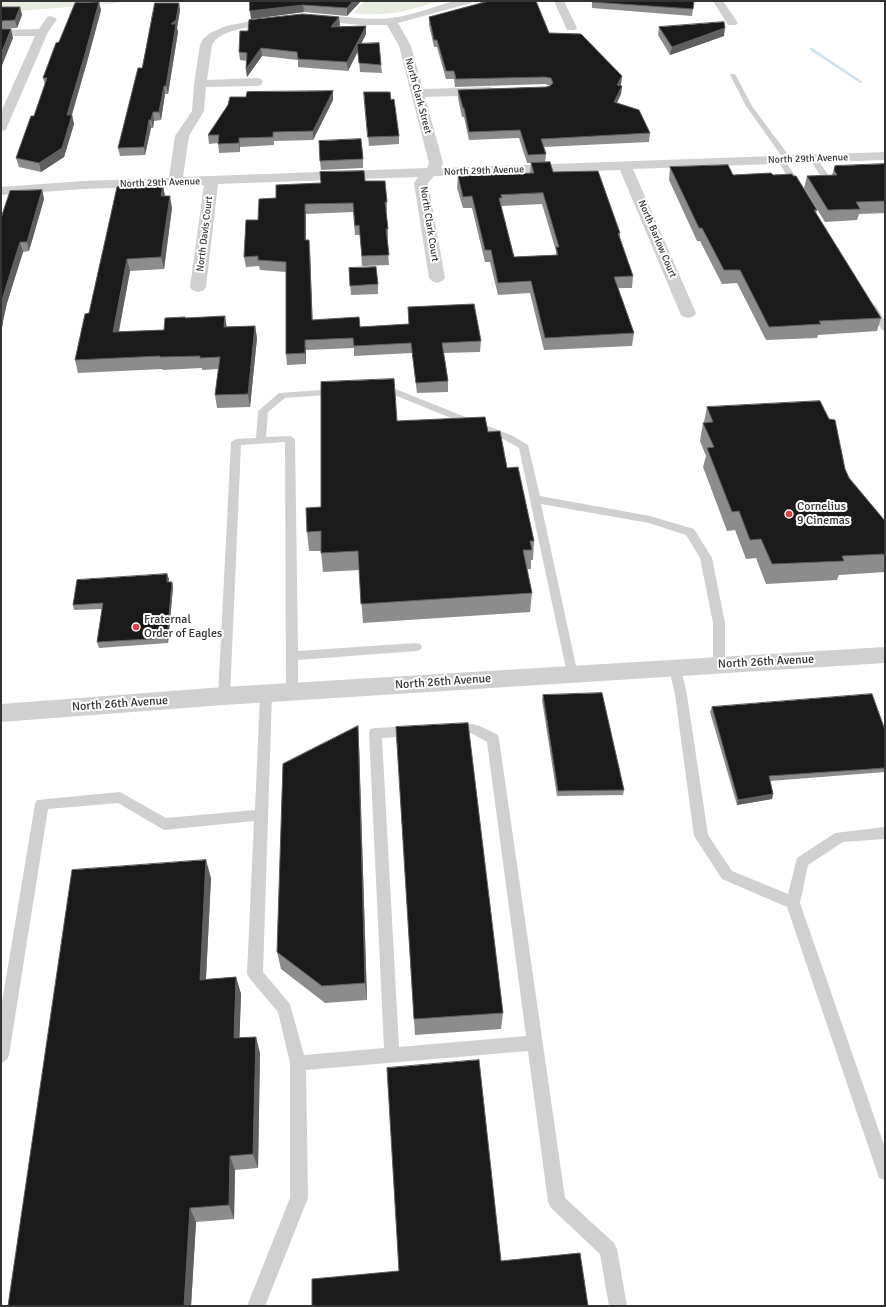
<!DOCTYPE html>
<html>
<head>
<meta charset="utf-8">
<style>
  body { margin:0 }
  #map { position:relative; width:886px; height:1307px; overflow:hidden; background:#fff; font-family:Signika,sans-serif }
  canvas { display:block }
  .frame { position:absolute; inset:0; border:2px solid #333; pointer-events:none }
</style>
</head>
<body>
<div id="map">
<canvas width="886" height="1307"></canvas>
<div class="frame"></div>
</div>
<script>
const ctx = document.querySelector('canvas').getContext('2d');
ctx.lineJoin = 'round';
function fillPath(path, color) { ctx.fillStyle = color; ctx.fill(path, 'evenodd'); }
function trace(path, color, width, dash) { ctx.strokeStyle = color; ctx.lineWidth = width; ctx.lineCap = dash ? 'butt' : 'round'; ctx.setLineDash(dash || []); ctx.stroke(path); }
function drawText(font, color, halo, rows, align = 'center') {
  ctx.font = font + ' Signika,sans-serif'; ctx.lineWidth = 4; ctx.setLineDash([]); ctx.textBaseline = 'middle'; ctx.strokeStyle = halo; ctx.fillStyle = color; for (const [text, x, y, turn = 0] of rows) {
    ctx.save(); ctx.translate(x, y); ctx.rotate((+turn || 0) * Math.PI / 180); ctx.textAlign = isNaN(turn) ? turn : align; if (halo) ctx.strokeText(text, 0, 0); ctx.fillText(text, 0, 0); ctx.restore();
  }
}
fillPath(new Path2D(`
  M1 1H118L117 3 20 11 1 10Z
  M365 1H439C407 11 387 17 353 13Z`), '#e6ecdf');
fillPath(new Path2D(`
  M810 48H812L863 82 860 83 810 50Z`), '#cfe2ee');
fillPath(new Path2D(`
  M731 74H735L752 106 792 160 791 162H786L803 188 802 190H796L777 160 783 158 746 106 730 75Z
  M810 157H816L831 179 830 181H824L809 159Z
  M873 305 876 306 885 321V331L882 330 869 308Z
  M388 386 513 436 528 445 540 496 650 516 694 529 712 558 725 623V665L723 668 719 669 715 668 713 665V623L700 558 686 535 649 523 541 504 578 675 576 678 572 680 568 678 519 448 505 440 387 392 380 393 375 390 377 388Z
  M338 389 343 392 341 394 285 398 268 412 266 437 290 436 295 439 298 651 416 643 420 644 422 647 420 650 416 651 298 660V692L296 695 292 697 288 695 286 692 285 442 241 445 230 696 228 699 224 701 220 699 218 696 231 442 236 439 256 438 258 411 279 393Z
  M675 664 679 665 681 668 687 695 708 835 732 871 788 894 797 858 835 833 885 827V839L843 842 808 865 800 903 885 1148V1180L879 1178 877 1172 787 907 722 879 694 836 675 695 669 668 671 665Z
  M266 689 270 691 272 694 263 972 290 1004 304 1055 384 1048 369 733 370 729 375 728 412 726 417 728 418 731 417 734 412 736 382 738 399 1047 526 1036 487 742 471 733 454 734 450 732 448 729 450 726C469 719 481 726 498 735L499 739 565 1198 614 1243 617 1249 627 1306H609L600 1254 551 1208 548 1202 528 1051 306 1070 308 1198 265 1306H247L290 1198V1063L278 1012 250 979 247 974 254 821 164 830 118 803 48 809 9 1055 7 1060 1 1063V1008L35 804 37 800 120 792 166 818 255 810 260 694 262 691Z`), '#d0d0d0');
fillPath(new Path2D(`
  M454 1H472L471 3 398 23 411 46 423 89 489 87 493 88 495 91 493 94 489 95 425 97 443 163 441 168 885 152V160L633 169 696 313 694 316 688 318 682 316 680 313 620 170 434 176 428 183 445 278 442 281 437 283 432 281 429 278 414 183 418 177 218 184 206 287 204 290 198 292 192 290 190 287 204 185 83 189 1 195V187L83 181 169 178 175 136 192 111 194 84 200 45 203 39 210 33 226 26 278 16 282 17 284 19 282 21C264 26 220 27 212 45L207 80 257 78 261 79 263 82 261 85 257 86 206 87 204 111 189 136 183 177 427 168 429 163 399 46 387 25H361L311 20 305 17 311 14C338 15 365 21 391 18 413 15 433 7 454 1Z
  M554 1H564L577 28 575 30H567Z
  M713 1H723L738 23 736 25H728Z
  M51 16 57 19 48 32 7 127 6 130 1 131V112L35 36H1V30L39 29 47 17Z`), '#d0d0d0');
fillPath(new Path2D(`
  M885 647V663L224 705 1 722V704L224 687Z`), '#d0d0d0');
fillPath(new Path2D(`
  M250 1 360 2 347 16 304 12 251 19Z
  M478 1H536L549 33 622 76 621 84 620 86H622L621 94 617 103 650 133 649 142 543 147 546 154 545 163 553 172 620 233V238L633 276 632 288H618L634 333 632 346 544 350 530 293 498 295 490 262H485L472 208H463L457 188 458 176 530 173 531 163H527L519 138 469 140 464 117H462L458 98V90L546 87 550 86 545 84 455 87 454 79H446L437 47H434L429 25V17L481 3ZM542 204 556 251V255L514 257 501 206Z
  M694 1 692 16 592 8V2Z
  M179 3 180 10 177 28 178 32 168 94H165L161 120 154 121 153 128H151L145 155 120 156 118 148 142 68Z
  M1 7H20L22 15 17 28 1 29Z
  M101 10 87 62 72 115 74 124 64 157 41 172 19 167 16 158 34 116 45 85 43 78 59 42Z
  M340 25 338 26H366V34L361 44 381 65 382 73 360 72 358 51 348 71 298 67V60L262 56 247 77 246 69 247 61 240 60 239 52Z
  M659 27 724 36 670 55 658 35Z
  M333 91V100L313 140 274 141V145L240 147V152L219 153 218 143 209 144 208 135 246 97Z
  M364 92 391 100 399 136V144L369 146Z
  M363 159V168L321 170 320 161Z
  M885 164V213L859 214 857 220 825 222 804 188 807 176 832 175 835 166Z
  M670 167 733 175H773L817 210 816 213 881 318 877 331 818 335 817 338 766 340 737 283 722 284 700 241H697L669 180Z
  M365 181 387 202V211H386L388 229V238L387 239 389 265 362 266 360 235H355L353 212 306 214V240L310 250 312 320 360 327 409 324 408 307 481 341 480 352 444 353 448 381V392L417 393 412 353 354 356V348L306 350V364L287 365 286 354V272L260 270 259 266 246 267 244 257 258 220 276 198Z
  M163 185 165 196 172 208 164 269 130 271 119 332 164 330 185 318 227 327 255 326 257 338 250 407 217 408 215 395 218 369 202 370V368L163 370 162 369 78 373 75 360 89 313Z
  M42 190 44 199 29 251 23 252 7 303 3 321V323L1 331V218Z
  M349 268 378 284V294L351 295Z
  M707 407 845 469 849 478 885 521V572L839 575 837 580 766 584 756 558 746 559 735 530 727 531 703 467 706 456 700 441 703 423 704 422Z
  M397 421 488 432 507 468 534 541 533 560H531V569H527L532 593 530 612 363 623 359 570 323 572 321 551H309L307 532 321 507Z
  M167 574 169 579 168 582H172L173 587 168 643 99 648 97 642 102 609 74 610 73 605Z
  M543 695 624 790 623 795 557 796 542 700Z
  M712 707 885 730V772L770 781 773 794 772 799 737 805 710 712Z
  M358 726 359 745 367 1000 325 1003 281 969 277 952Z
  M396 727 503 1013 501 1029 415 1035Z
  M211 878 206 979 236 977 241 994 239 1038 260 1053 258 1168 235 1170 234 1219 196 1222 191 1306H8Z`), '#8c8c8c');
fillPath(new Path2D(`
  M353 1H360V2L347 16V8Z
  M99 2 101 10 87 62 69 124 67 115Z
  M179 3 180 10 177 28 178 32 168 94 166 86 171 24Z
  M303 5 304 12 251 19 250 11Z
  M20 7 22 15 17 28 15 20Z
  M339 17 340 25 331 35V27Z
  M366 26V34L358 50 357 44 358 51 348 71 347 62Z
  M725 28 724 36 670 55 672 47Z
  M11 29 13 38 1 68V54Z
  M261 48 262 56 247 77 246 69Z
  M622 76 621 84 616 93 617 85Z
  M164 86 165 94 161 120 159 112Z
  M622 86 621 94 613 110 614 102Z
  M333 91V100L313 140V131Z
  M153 112 154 121 153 128 151 120Z
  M72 115 74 124 64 157 41 172 39 163Z
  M149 120 151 128 145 155 144 147Z
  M239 138 240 147V152L239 143Z
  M163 185 165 197 161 196Z
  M42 190 44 199 29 251 27 242Z
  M170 196 172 208 164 269 161 257Z
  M305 204 306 214V250L305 240Z
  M309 240 310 250 313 330 312 320Z
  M20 242 23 252 7 303 3 321V323L1 331V306L4 293Z
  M127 259 130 271 116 345 113 332Z
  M225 316 227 329 224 327Z
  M255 326 257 338 250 407 248 394Z
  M305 340 306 350V364L305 353Z
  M167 574 169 579 168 587 167 582Z
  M172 582 173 587 168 643 167 638Z
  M358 726 359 745 367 1000 365 983Z
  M773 794 772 799 737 805 738 800Z
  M206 860 211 878 205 997 200 980Z
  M236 977 241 994 239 1055 234 1038Z
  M256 1037 260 1053 258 1168 253 1154Z
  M230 1156 235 1170 234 1219 229 1205Z
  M190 1208 196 1222 191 1306H184Z`), '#5f5f5f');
const building = new Path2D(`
  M250 1H353L347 8 303 5 250 11Z
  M488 1H536L549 33 581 34 622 76 617 85 622 86 614 102 639 110 650 133 541 139 546 154 528 155 520 130 469 132 464 108H463L458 90 546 87 550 86 553 83 551 78 545 77 456 79 454 71H446L437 40H434L429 17 489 1Z
  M592 1H694L693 9 592 2Z
  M99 2 85 54 67 115H72L62 148 39 163 16 158 31 116H34L47 78H43L56 43 59 42 75 3Z
  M155 3H179L176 20 171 24H176L166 86H164L159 112H153L151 120H149L144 147 118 148 138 68H142Z
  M1 7H20L15 20 1 21Z
  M303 14 339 17 331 27 366 26 347 62 298 59 297 52 261 48 246 69 247 53 239 52 240 31H248L249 20Z
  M724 22 725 28 672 47 659 27Z
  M1 29H11L1 54Z
  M379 43 381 65 359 63 357 44Z
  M333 91 313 131 273 132V137L239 138V143L218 144 219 135H208L228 105 230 97H246L247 92Z
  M364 92H390L391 100 394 99 399 136 368 137Z
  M361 139 363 159 320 161 319 141Z
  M550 162 553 172 598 171 620 233H618L633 276 614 277 634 333 545 338 531 281 498 283 491 250H485L472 196 463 197 458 176 534 173 531 163ZM543 193 559 247H556L558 255 514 257 499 198H502L501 195Z
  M885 164V201L856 202 860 209 828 210 807 176 837 175 834 170 835 166Z
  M728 165 733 175 771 173 773 175 792 174 793 176H796L817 210H814L881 318 819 321 821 324 769 327 740 270H724L702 228H699L670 167Z
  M364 171 365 181H385L387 202H385L388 229H386L389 255 362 256 359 225 355 226 353 203 305 204V240H309L312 320 359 317 360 327 409 324 408 307 474 304 481 341 442 343 448 381 416 383 411 343 354 346 353 338 305 340V353L286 354V262L258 260V256L244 257 246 220H258L259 199 276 198V185L321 183 320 172Z
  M163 185 161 196H170L161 257 127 259 113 332 164 330 165 318 185 317V318L225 316 224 327 255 326 248 394 215 395 220 357 200 358V356L160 357V356L75 360 85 314 89 313 117 187Z
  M42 190 27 242H20L4 293 1 306V218L10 191Z
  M376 267 378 284 350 286 349 268Z
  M394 379 397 421 485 417 488 432 500 431 507 468 518 467 534 541H530L532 550H523L532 593 361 604 358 551 321 553V531L307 532 306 508 321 507V382Z
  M820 401 829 419 835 420 845 469 849 478 885 521V554L842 556 844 561 772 564 761 539 750 540 739 511 732 512 707 448 714 447 703 423 713 422 707 407Z
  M167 574V582H172L167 638 97 642 103 603 73 605 77 580Z
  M602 693 624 790 558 791 543 695Z
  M872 694 885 730V768L769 776 773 794 738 800 712 707Z
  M468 723 503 1013 414 1019 396 727Z
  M358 726 365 983 322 986 277 952 283 764Z
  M206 860 200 980 236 977 234 1038 256 1037 253 1154 230 1156 229 1205 190 1208 184 1306H8L72 870Z
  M479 1060 501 1261 580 1253 588 1306H312V1279L399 1271 387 1068Z`);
fillPath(building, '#1a1a1a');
trace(building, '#5f5f5f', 1);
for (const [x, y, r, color] of [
  [789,514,4,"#e63946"],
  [136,627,4,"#e63946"]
]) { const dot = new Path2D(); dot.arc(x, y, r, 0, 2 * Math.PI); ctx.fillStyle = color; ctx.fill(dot); trace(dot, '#fff', 1.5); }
drawText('10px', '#333', '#fff', [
  ["North Clark Street",418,96,75],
  ["North 29th Avenue",808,159,-2],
  ["North 29th Avenue",484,171,-2],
  ["North 29th Avenue",160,183,-2],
  ["North Clark Court",429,224,81],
  ["North Davis Court",205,234,-83],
  ["North Barlow Court",657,239,67]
]);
drawText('12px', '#333', '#fff', [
  ["Cornelius",797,507],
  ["9 Cinemas",797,521],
  ["Fraternal",144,620],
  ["Order of Eagles",144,634]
], 'left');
drawText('12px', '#333', '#fff', [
  ["North 26th Avenue",766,662,-3],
  ["North 26th Avenue",443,682,-4],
  ["North 26th Avenue",120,704,-4]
]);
</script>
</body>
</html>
